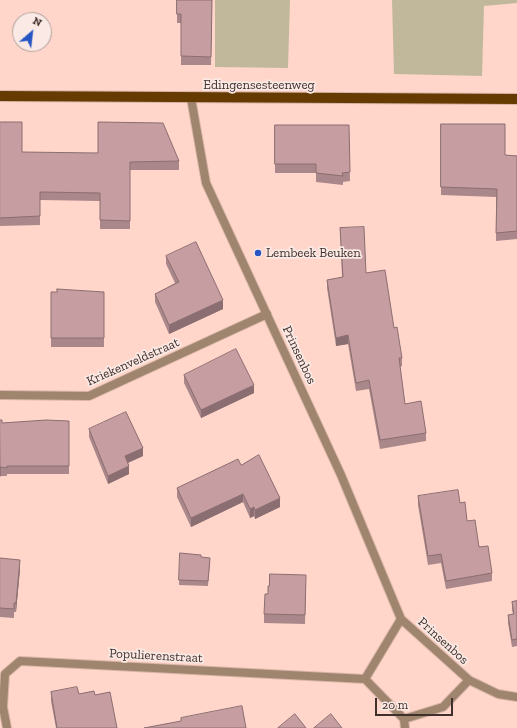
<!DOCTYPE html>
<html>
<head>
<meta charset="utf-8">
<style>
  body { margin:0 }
  #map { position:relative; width:517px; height:728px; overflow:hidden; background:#ffd6c9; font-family:"Zilla Slab",serif }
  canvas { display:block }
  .north { position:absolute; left:12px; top:12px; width:40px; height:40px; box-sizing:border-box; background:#fae9e4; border:1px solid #b09f9a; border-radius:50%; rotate:28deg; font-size:11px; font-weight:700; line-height:16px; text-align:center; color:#40302b }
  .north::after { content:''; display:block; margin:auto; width:14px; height:18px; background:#2656c4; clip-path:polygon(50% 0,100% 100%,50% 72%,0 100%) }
  .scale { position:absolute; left:375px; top:698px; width:78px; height:18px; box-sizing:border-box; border:2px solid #40302b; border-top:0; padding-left:5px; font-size:12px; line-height:14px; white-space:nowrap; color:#40302b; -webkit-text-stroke:3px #fae9e4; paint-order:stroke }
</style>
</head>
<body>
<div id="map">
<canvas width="517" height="728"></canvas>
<div class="north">N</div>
<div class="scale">20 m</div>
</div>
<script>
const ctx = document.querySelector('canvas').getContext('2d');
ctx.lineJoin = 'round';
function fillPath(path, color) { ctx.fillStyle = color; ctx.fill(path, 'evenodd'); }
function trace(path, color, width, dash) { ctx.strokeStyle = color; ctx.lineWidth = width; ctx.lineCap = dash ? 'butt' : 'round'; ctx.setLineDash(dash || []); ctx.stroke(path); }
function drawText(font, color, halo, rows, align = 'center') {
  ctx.font = font + ' "Zilla Slab",serif'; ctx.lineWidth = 3.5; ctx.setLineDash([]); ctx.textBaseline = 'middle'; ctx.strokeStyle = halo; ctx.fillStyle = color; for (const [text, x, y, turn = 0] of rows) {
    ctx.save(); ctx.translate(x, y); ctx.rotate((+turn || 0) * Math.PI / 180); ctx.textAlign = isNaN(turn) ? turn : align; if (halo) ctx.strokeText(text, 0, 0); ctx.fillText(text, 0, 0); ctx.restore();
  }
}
fillPath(new Path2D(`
  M215 0H290L288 68 215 67Z
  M392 0H517V3L484 6 482 76 394 74Z`), '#c1b89c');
const minor = new Path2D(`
  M191 98 206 183 341 475 401 619 469 680 498 694 517 697
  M0 395 89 396 267 314
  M365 679 401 619
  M365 679 404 719
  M404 719 443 707 469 680
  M404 719 405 728
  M7 728 3 707 5 674 20 661 365 679`);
const primary = new Path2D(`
  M0 96 517 99`);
trace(minor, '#d9b5a9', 10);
trace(primary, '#d9b5a9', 12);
trace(minor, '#9f856e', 8);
trace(primary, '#653b02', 10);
fillPath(new Path2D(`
  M177 0H212L211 65H181V23H177Z
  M0 122 22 152 179 161V170H130V229H100V201L40 200V225L0 226Z
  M441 124 505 155 517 156V239L496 241V197L441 195Z
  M275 125H349L350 181 343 182V185L316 182V173H275Z
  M340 228 366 273 394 328 402 358V366L400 367 405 404 426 433V441L380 449 369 389 356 391 348 344 336 346 327 288V280L342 277Z
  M166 256 223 309 169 334 155 302V294L175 283 166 264Z
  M51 292H104V347H51Z
  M184 375 254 393 201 418 184 383Z
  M0 420 2 423 69 421V474H7V476H0Z
  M89 429 143 456 128 463 129 474 108 484 89 437Z
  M241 465 280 507 255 519 254 516 250 518 243 502 191 527 177 497V488Z
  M418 496 460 503 467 521 492 573V581L446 589 441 563 428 565 418 505Z
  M180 553 201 557 210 562 208 586 179 585Z
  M0 558 20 569 16 612H14V618L0 617Z
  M306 584 305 624 264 623V614L268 594Z
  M517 601V646L512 647 508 623V615L513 614 512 610V602Z
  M51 692 95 695 117 728H56L51 701Z`), '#aa878a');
fillPath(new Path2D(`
  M223 300V309L169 334V325Z
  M348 335V344L336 346V338Z
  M254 385V393L201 418V410Z
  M143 448V456L125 464V456Z
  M129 466V474L108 484V476Z
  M243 494V502L191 527V518Z
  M280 498V507L255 519V510Z
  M254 507V516L250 518V509Z
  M20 560V569L16 612V603Z`), '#8b6e71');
const building = new Path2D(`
  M177 0H212L211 57 181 56V14H177Z
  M0 122H22V152L98 153V122L163 123 179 161 130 162V221L100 220V193L40 192V216L0 218Z
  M441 124H505V155L517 156V231L496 233 497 189 441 187Z
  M275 125H349L350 172 342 173 343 176 316 173V164H275Z
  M364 227 366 273 385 270 394 328 397 327 402 358H399L405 404 421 401 426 433 380 440 369 380 356 383 348 335 336 338 327 280 343 277 340 228Z
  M196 242 223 300 169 325 155 294 179 282 166 256Z
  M57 289 104 292V338H51V292H57Z
  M236 349 254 385 201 410 184 375Z
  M126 412 143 448 125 456 129 466 108 476 89 429Z
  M0 420H2V423L46 420 69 421V466H7V468L0 467V476Z
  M259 455 280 498 255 510 254 507 250 509 243 494 191 518 177 488 238 459 241 465Z
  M458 490 460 503 465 502 467 521 475 520 479 547 488 546 492 573 446 581 441 554 428 556 418 496Z
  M180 553 201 555V557L210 558 208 581 179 580Z
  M0 558 20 560 16 603H14V609L0 608Z
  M270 574 306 575 305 615 264 614 265 594H268V586H269Z
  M517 601V639L512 640 508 615 514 614 512 602Z
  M77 687 79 694 94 691 95 695 110 692 117 728H57L51 692Z
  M242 706 246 728H144L181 721V718Z
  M295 714 306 728H278Z
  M331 714 342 728H314Z`);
fillPath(building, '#c69da1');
trace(building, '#8b6e71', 1);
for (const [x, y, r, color] of [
  [258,253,4,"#2656c4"]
]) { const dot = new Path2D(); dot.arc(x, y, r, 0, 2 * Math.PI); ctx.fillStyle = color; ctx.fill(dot); trace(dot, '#fae9e4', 1.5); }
drawText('13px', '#40302b', '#fae9e4', [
  ["Edingensesteenweg",259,85],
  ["Prinsenbos",299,355,65],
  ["Kriekenveldstraat",133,362,-24],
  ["Prinsenbos",443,641,42],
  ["Populierenstraat",156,656,3]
]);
drawText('13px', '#40302b', '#fae9e4', [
  ["Lembeek Beuken",266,253]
], 'left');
</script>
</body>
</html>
